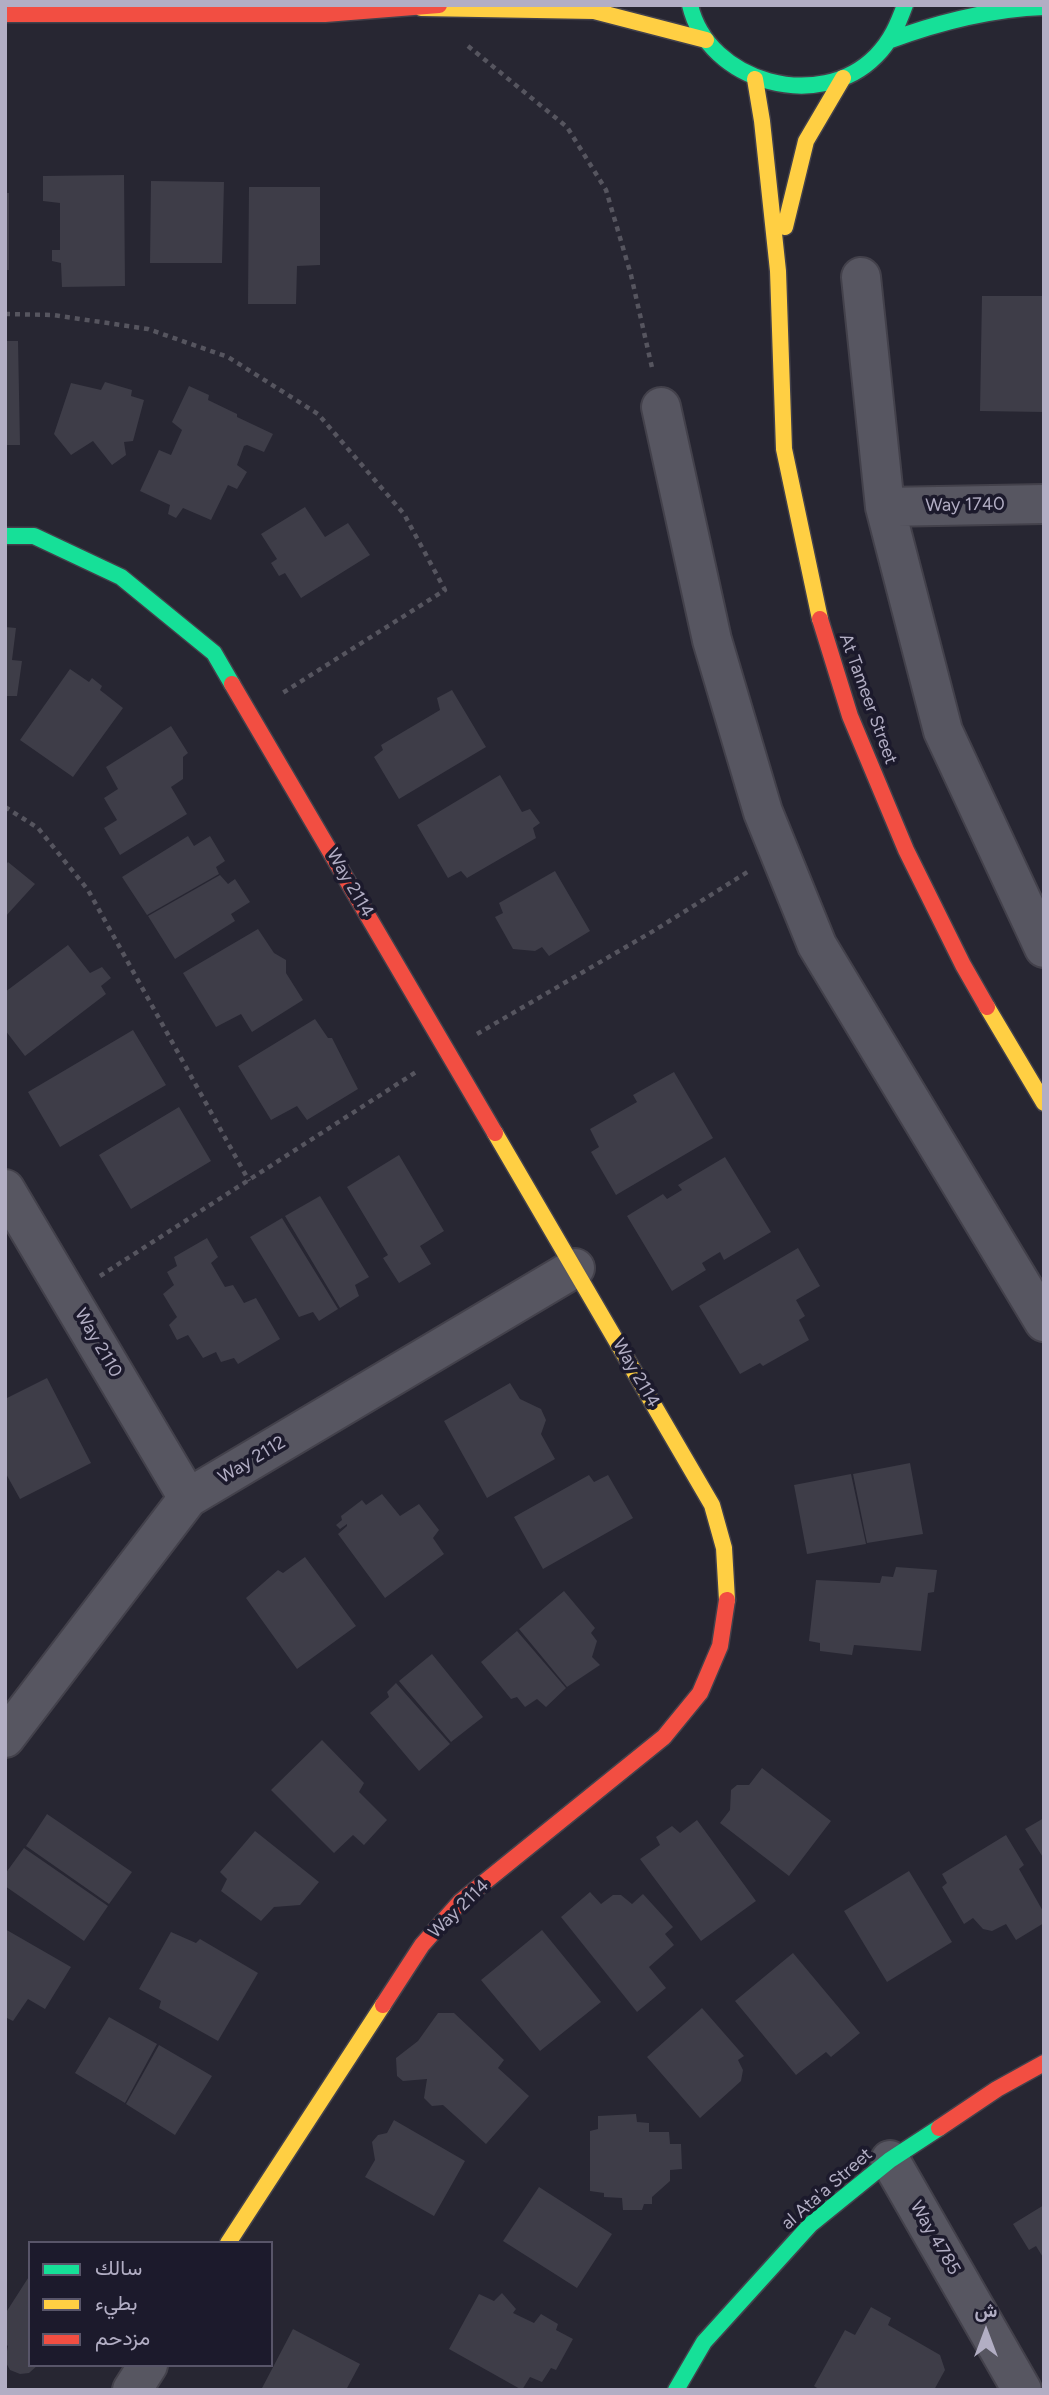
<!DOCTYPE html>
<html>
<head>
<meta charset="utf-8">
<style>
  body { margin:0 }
  #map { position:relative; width:1049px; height:2395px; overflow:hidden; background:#272632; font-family:Figtree,Vazirmatn,sans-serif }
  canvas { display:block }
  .frame { position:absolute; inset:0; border:7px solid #b2aec4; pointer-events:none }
  .legend { position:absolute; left:28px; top:2241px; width:245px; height:126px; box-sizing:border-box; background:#1c1a2c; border:2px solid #585569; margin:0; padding:9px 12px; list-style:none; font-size:21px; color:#b2aec4 }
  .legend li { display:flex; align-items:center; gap:14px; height:35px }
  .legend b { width:35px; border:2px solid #585569 }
  .north { position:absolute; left:951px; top:2297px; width:70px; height:70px; -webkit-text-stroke:5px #1c1a2c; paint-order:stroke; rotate:0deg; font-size:19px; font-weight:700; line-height:28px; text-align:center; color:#b2aec4 }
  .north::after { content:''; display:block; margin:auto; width:24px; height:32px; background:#b2aec4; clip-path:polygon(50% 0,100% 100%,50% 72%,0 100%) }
</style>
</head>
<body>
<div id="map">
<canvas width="1049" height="2395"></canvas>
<div class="frame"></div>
<ul class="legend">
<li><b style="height:9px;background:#16e098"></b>سالك</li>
<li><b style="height:9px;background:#ffcf43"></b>بطيء</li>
<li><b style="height:9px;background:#f24e42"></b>مزدحم</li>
</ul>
<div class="north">ش</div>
</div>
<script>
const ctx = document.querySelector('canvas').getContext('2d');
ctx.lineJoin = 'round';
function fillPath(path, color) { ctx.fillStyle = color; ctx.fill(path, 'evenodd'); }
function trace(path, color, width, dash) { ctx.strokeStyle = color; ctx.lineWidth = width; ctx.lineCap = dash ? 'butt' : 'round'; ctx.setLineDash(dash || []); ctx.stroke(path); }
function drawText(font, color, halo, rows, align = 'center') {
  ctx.font = font + ' Figtree,sans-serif'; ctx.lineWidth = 7; ctx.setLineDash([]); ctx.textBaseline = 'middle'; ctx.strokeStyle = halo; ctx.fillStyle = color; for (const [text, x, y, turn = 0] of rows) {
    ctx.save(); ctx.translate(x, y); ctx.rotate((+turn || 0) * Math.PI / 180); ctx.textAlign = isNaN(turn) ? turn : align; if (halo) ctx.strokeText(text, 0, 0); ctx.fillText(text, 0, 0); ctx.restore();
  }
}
fillPath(new Path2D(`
  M124 175 125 286 62 287 61 263 52 261V250H60V203L43 201V176Z
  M151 181 224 182 222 263H150Z
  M249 187H320V265L297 266 296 304H248Z
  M5 193H9V270H5Z
  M982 296H1044V412L980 411Z
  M5 341H18L20 445H5Z
  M105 382 132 390 131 396 144 400 133 441 124 442 126 455 112 465 93 441 71 455 54 434 71 383 101 390Z
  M189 386 209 395 208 400 237 414V417L273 434 264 452 247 445 244 446 237 465 247 472 237 489 228 485 211 520 183 508 176 518 168 514 170 505 140 491 159 450 171 455 182 430 172 422Z
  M305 507 325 537 348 523 370 555 301 598 285 573 279 576 271 563 277 559 261 534Z
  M5 627 16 628 12 660 22 661 17 696H5Z
  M70 669 89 682 92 678 102 686 100 690 123 708 73 777 20 740Z
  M452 690 486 747 399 799 374 757 383 750 381 745 440 710 437 698Z
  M171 726 188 753 183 757V779L171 787 187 814 120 855 104 828 117 820 104 798 118 789 106 767Z
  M500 775 522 812 530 809 540 823 533 828 536 838 467 878 461 871 448 878 417 825Z
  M188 836 194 846 210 836 225 861 216 867 219 874 147 915 122 877Z
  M8 862 35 884 5 917V866Z
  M555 871 590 931 549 956 542 947 535 951 513 949 495 917 503 913 499 903Z
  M220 875 228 884 235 879 250 902 231 914 235 921 175 959 148 916Z
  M258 929 274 953 286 960V973L303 1000 252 1032 241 1014 216 1027 183 973Z
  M68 945 90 973 102 967 111 978 101 986 106 994 25 1056 5 1030V992Z
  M315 1019 328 1038H332L358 1089 307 1120 297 1106 271 1120 238 1066Z
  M133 1030 166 1085 60 1147 28 1092Z
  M674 1072 713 1138 616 1195 591 1152 599 1147 590 1129 637 1102 633 1095Z
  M179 1107 211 1161 131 1209 99 1155Z
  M399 1155 444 1231 420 1246 431 1264 399 1283 383 1258 388 1255 347 1187Z
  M725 1157 771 1232 724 1260 720 1252 702 1263 706 1270 672 1291 627 1216 663 1194 667 1199 682 1190 678 1185Z
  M320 1196 369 1277 355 1285 359 1296 340 1308 285 1216Z
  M282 1218 338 1309 319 1321 313 1312 299 1317 250 1237Z
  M207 1238 218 1257 211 1263 225 1287 233 1285 244 1303 256 1298 280 1339 238 1364 234 1358 221 1362 216 1352 203 1358 188 1335 177 1340 169 1325 177 1317 163 1294 174 1285 167 1272 177 1266 174 1257Z
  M798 1248 820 1286 796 1300 805 1316 799 1320 809 1340 763 1366 760 1363 740 1374 699 1306Z
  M47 1378 91 1463 20 1499 5 1472V1399Z
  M510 1383 520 1399 541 1409 546 1420 541 1434 555 1459 487 1498 444 1421Z
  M910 1463 923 1534 867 1543 853 1474Z
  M851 1474 866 1544 807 1554 794 1485Z
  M589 1475 594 1482 608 1475 633 1518 543 1569 514 1517Z
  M382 1494 400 1516 419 1504 439 1530 433 1538 444 1554 385 1598 338 1534 347 1526V1524L340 1529 336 1525 342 1520 341 1516 362 1500 366 1505Z
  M305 1557 356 1626 297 1669 246 1598 278 1570 283 1573Z
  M896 1567 937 1570 934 1592 928 1593 921 1651 854 1645 852 1655 820 1651V1643L809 1641 816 1580 880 1583 882 1576 893 1577Z
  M564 1591 595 1628 591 1633 597 1641 592 1657 600 1665 567 1687 519 1629Z
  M517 1631 566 1688 546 1707 537 1699 525 1707 517 1697 511 1699 481 1662Z
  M432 1654 483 1717 451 1742 399 1681Z
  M396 1683 450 1744 419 1771 370 1713 389 1697 387 1692Z
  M322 1740 364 1783 359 1792 387 1820 364 1845 353 1835 334 1853 271 1790Z
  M762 1768 831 1821 789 1876 720 1823 730 1810 731 1790 737 1785H749Z
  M47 1814 132 1872 109 1904 26 1846Z
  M1044 1818V1859L1025 1829Z
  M697 1820 756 1901 701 1941 640 1859 660 1845 656 1837 672 1826 680 1833Z
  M255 1831 319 1882 300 1905 274 1907 261 1921 221 1891 227 1879 220 1872Z
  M1006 1835 1024 1865 1019 1869 1044 1913V1923L1016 1940 1006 1924 992 1931 983 1929 973 1918 964 1924 942 1887 947 1883 942 1874Z
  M24 1848 108 1906 84 1941 5 1886V1874Z
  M909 1871 952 1942 887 1982 844 1911Z
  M590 1892 601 1904 613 1895H621L632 1904 643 1894 673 1927 665 1934 674 1945 649 1967 666 1988 637 2012 561 1917Z
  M5 1929 71 1967 45 2009 28 1999 13 2021 5 2017Z
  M542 1930 601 2002 540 2051 481 1980Z
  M171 1932 196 1943 200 1939 258 1973 218 2041 159 2008 161 2001 139 1989Z
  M793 1953 860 2033 831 2057 826 2052 796 2075 735 2001Z
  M702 2008 744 2056 738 2060 743 2070 741 2081 700 2118 647 2057Z
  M438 2013H454L504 2060 498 2068 529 2096 486 2144 443 2105 432 2106 424 2098 427 2079 403 2081 397 2076 396 2058 418 2041Z
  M109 2017 157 2044 125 2103 75 2073Z
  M159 2045 212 2076 175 2135 126 2104Z
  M636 2114 637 2122 649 2123V2132H669L670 2144H681L682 2169 670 2170V2181L652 2197V2204H644L642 2210H623L622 2198 604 2197V2193L590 2191V2131L598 2129V2116Z
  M394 2120 465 2161 434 2216 365 2177 375 2160 372 2142 378 2135 387 2133Z
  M539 2187 612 2234 577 2288 503 2241Z
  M1044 2205V2259L1036 2246 1029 2250 1013 2224Z
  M30 2275V2365H38L29 2373 20 2374 10 2370 5 2361 8 2346 5 2344V2314Z
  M502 2293 516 2309 513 2313 534 2323 541 2314 558 2324 556 2330 573 2339 556 2370 551 2368 542 2382 530 2377 522 2390 449 2349 479 2294 494 2301Z
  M871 2307 891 2318 888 2325 940 2355 945 2370 934 2390H820L814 2386 845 2330 855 2335Z
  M293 2329 360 2364 346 2390H261Z`), '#3e3d48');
const street = new Path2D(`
  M861 277 885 507 943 731 1044 948
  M661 407 712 640 763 812 817 945 1044 1322
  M885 507 1044 504
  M5 1189 188 1498
  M5 1738 188 1498 575 1268
  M890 2160 1022 2390
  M132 2390 148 2365`);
const fast = new Path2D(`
  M690 5C708 83 820 113 876 56 891 41 898 24 905 5
  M888 41C939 22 989 9 1044 7
  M5 536H34L121 577 214 653 232 684
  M676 2390 704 2342 811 2224 890 2160 939 2128`);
const slow = new Path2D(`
  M421 8 594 11 706 40
  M755 79 762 121 778 271 784 449 820 619
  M785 227 806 141 843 78
  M987 1007 1044 1103
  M495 1133 712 1505 724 1548 727 1600
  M228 2243 383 2005`);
const jam = new Path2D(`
  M5 14H325L439 5
  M820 619 850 716 906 850 963 965 987 1007
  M232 684 495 1133
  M383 2005 422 1945 460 1902 664 1737 700 1693 720 1646 727 1600
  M939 2128 997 2089 1044 2063`);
trace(street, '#43414b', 42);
trace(fast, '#43414b', 19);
trace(slow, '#43414b', 19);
trace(jam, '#43414b', 19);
trace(new Path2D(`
  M468 46 567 127 606 190 631 275 653 372
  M5 314 53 315 148 329 228 357 318 414 404 514 445 590 281 694
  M5 807 38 828 88 890 249 1181
  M477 1034 655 930 749 871
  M100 1276 416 1072`), '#56555f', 4.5, [5, 5]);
trace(street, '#575661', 38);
trace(fast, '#16e098', 16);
trace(slow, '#ffcf43', 16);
trace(jam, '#f24e42', 16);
drawText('18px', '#b2aec4', '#1c1a2c', [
  ["Way 1740",965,505,-1],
  ["At Tameer Street",868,699,70],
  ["Way 2114",350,883,60],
  ["Way 2110",98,1343,60],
  ["Way 2114",636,1373,60],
  ["Way 2112",252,1460,-31],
  ["Way 2114",459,1909,-44],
  ["al Ata'a Street",827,2189,-41],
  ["Way 4785",935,2238,60]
]);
</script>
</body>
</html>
